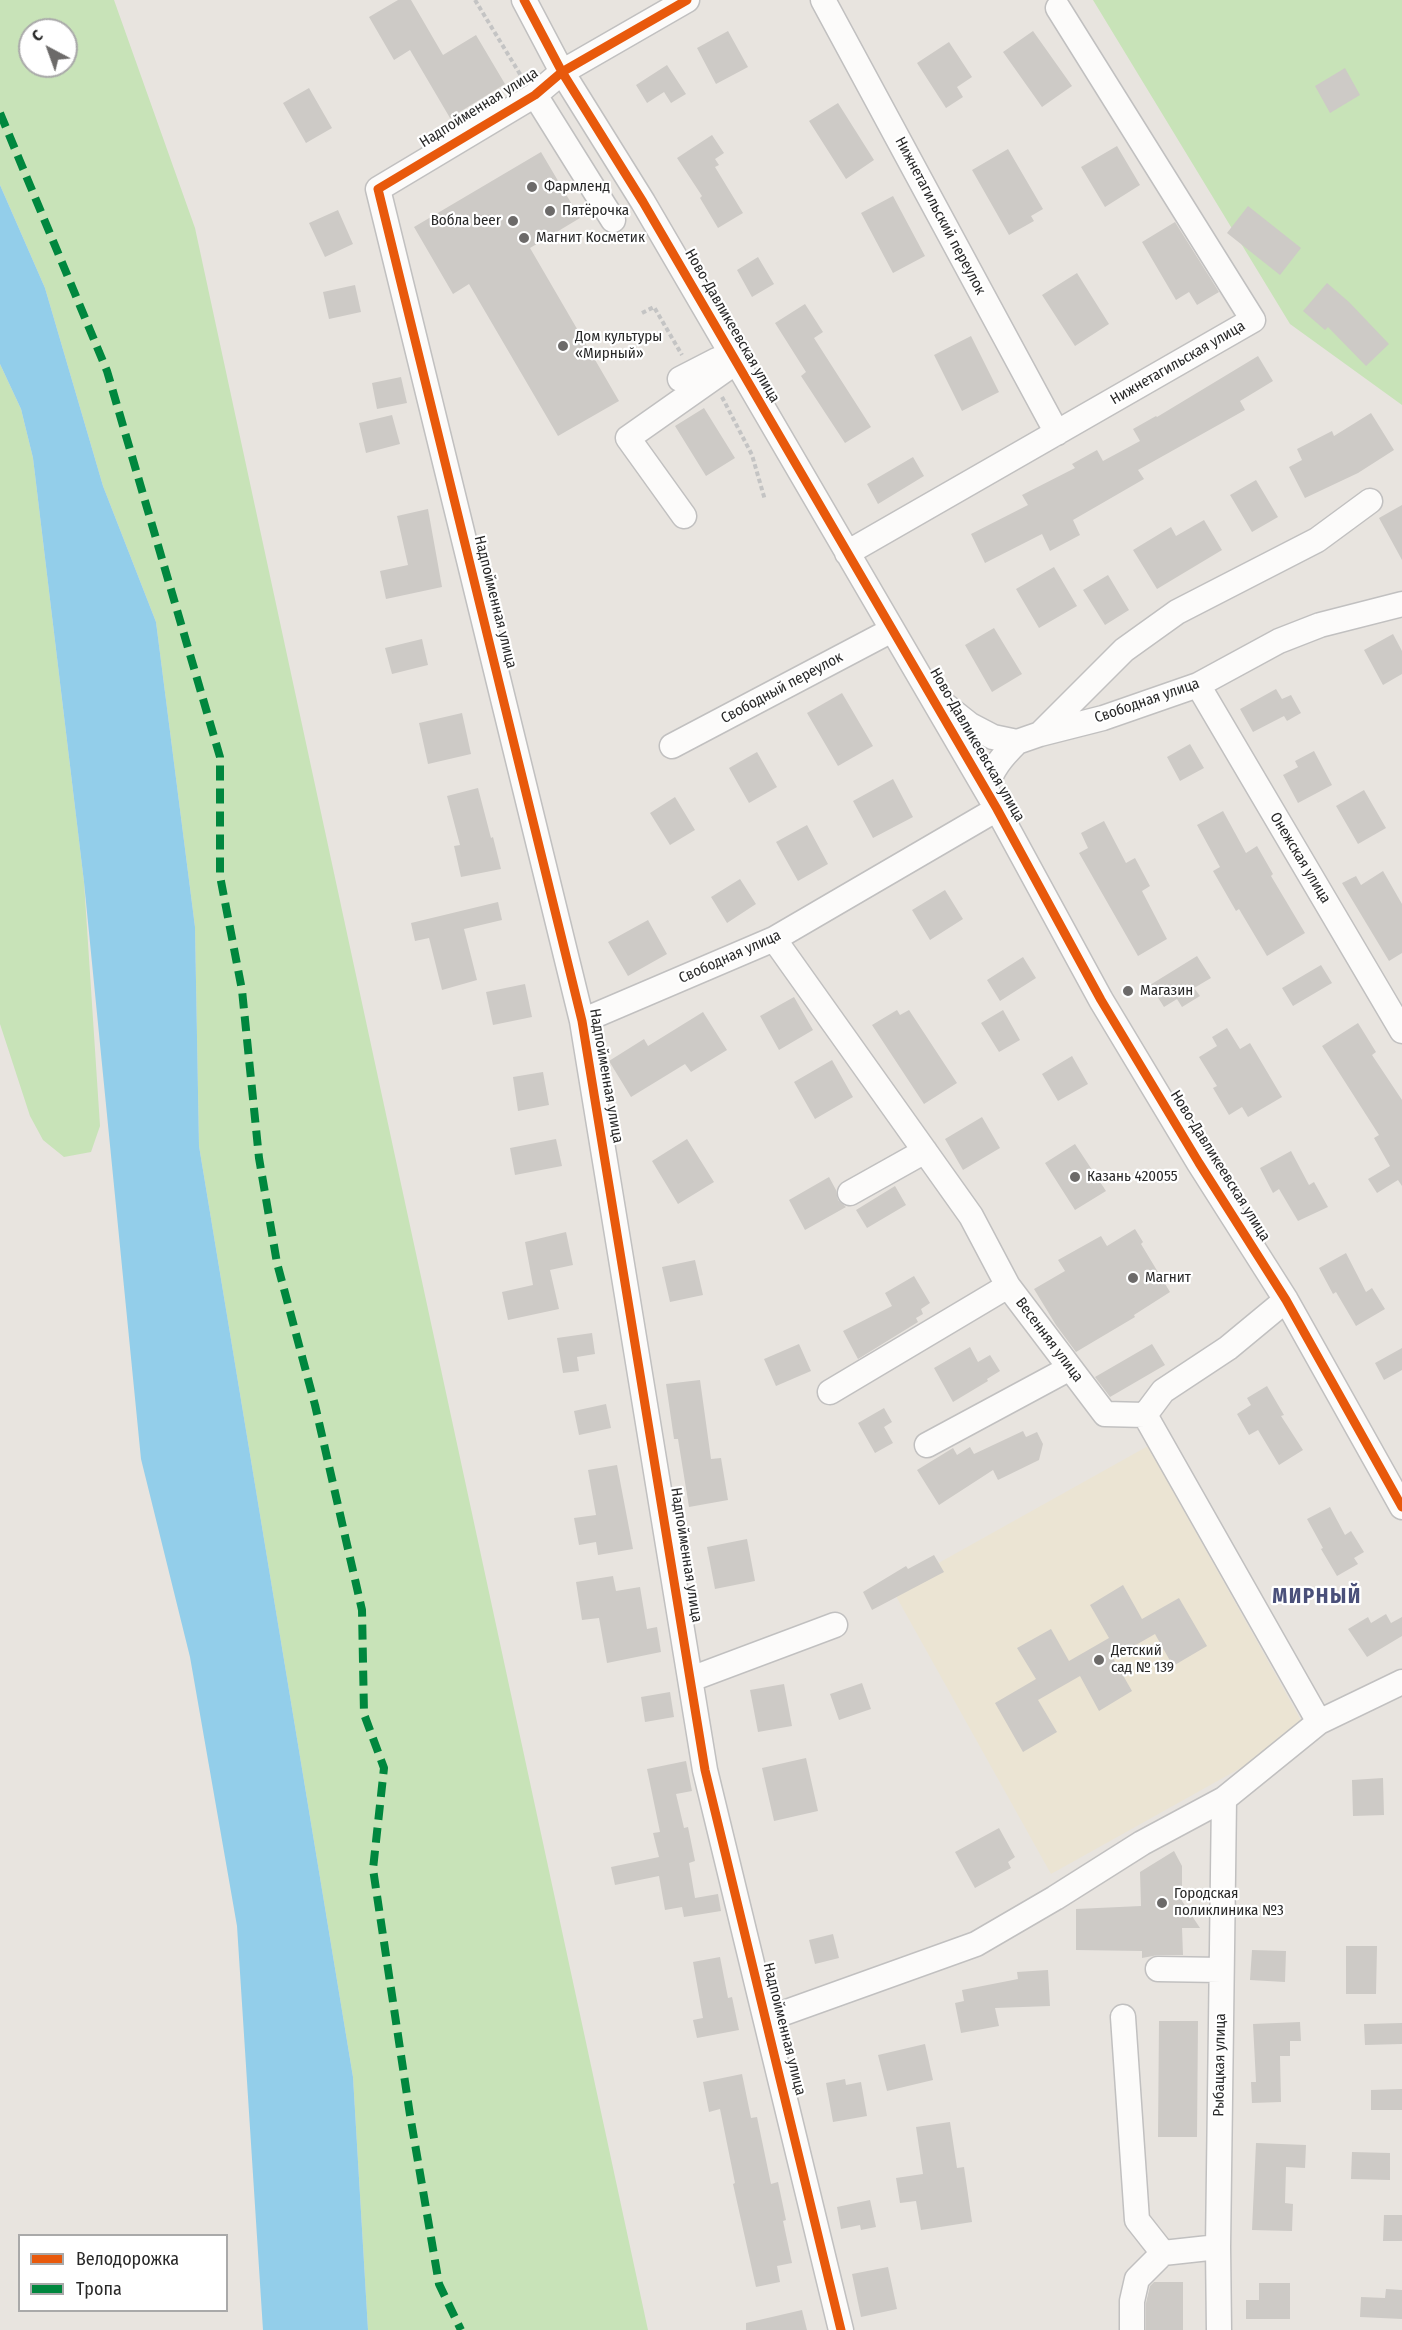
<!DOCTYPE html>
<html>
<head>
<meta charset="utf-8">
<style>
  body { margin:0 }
  #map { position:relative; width:1402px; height:2330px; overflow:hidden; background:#e8e4df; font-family:"Fira Sans Condensed",sans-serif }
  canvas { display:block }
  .legend { position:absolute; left:18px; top:2234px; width:210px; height:78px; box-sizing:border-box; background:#fff; border:2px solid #a9a9a9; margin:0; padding:8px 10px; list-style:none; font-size:18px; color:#292929 }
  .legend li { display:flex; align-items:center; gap:12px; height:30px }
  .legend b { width:30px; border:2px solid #a9a9a9 }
  .north { position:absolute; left:18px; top:18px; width:60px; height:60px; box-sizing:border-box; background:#fff; border:2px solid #a9a9a9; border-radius:50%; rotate:319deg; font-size:16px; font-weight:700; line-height:24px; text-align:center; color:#292929 }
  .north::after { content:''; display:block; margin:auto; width:21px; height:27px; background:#6c6a69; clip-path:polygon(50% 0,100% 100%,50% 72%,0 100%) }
</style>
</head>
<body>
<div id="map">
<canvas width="1402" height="2330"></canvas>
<ul class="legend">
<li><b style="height:8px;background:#e8590c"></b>Велодорожка</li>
<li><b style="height:8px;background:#00873e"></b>Тропа</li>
</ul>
<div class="north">С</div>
</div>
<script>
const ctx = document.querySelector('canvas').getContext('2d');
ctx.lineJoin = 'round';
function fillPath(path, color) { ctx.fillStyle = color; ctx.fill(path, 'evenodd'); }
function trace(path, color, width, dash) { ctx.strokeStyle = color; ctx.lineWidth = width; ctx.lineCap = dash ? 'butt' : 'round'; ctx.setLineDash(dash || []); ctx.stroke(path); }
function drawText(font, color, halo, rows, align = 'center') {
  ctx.font = font + ' "Fira Sans Condensed",sans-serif'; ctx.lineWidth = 4.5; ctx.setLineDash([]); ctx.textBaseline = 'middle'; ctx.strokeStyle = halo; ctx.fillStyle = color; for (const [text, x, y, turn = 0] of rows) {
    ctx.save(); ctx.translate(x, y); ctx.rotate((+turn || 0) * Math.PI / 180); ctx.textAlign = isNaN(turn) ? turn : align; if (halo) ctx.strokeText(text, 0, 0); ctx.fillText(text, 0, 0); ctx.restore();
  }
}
fillPath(new Path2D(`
  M1148 1446 1307 1731 1051 1874 892 1589Z`), '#ebe4d3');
fillPath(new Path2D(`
  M0 0H114L195 228 648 2330H368L353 2077 199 1146 195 927 156 622 103 486 45 288 0 185ZM30 30H66V66H30Z
  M1093 0H1402V405L1290 324Z
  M0 364 21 409 33 458 84 882 100 1126 91 1152 64 1157 43 1140 30 1116 0 1024Z`), '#c8e3b8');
fillPath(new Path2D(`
  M0 185 45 288 103 486 156 622 195 927 199 1146 353 2077 368 2330H263L237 1926 190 1657 141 1459 84 882 33 458 21 409 0 364Z`), '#93ceea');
fillPath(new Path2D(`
  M398 0H411L443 55 476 35 505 84 450 118 410 50 394 60 369 17Z
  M728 31 748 67 716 84 697 48Z
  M1033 31 1072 86 1042 107 1003 52Z
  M949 42 972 77 957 87 963 97 946 108 917 63Z
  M667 65 686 94 671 103 664 92 647 103 636 85Z
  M1345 68 1360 95 1330 113 1315 86Z
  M309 88 332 128 306 143 283 103Z
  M838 103 874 160 846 179 809 121Z
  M712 135 724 153 715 159 719 165 715 167 743 213 718 228 700 198 702 196 677 158Z
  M1117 146 1140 185 1105 207 1081 167Z
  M1008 149 1043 209 1031 216 1034 221 1009 235 972 170Z
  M541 152 580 218 530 248 619 401 558 436 469 284 453 294 414 227Z
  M893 196 925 256 893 273 861 213Z
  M1248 206 1301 248 1280 275 1227 233Z
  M338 210 353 244 325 257 309 223Z
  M1175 222 1219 292 1197 305 1189 292 1176 300 1142 242Z
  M758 257 774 284 752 297 737 270Z
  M1077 273 1109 324 1075 346 1042 295Z
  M1327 283 1349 302 1389 344 1366 366 1328 327 1325 330 1303 311Z
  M355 285 361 312 329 319 323 292Z
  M805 304 823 332 814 338 871 427 845 443 801 376 806 372 775 323Z
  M971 336 999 392 962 411 934 355Z
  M1258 356 1273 381 1240 401 1245 410 1138 470 1144 479 1073 520 1080 535 1050 551 1042 534 985 563 971 534 1028 505 1022 495 1075 468 1072 464 1097 450 1103 461 1140 441 1133 429 1156 416 1157 417Z
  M401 377 407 403 377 409 372 383Z
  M704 408 735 458 706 476 675 426Z
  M1371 413 1394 450 1358 473 1305 498 1289 467 1302 460 1297 449 1332 431 1334 436Z
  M392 415 400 444 366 453 359 423Z
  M913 457 924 476 878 504 867 484Z
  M1256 480 1278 517 1252 532 1230 495Z
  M1402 505V560L1379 518Z
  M428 509 442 587 386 599 380 571 408 565 397 516Z
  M1204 520 1222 550 1157 589 1133 550 1171 527 1176 536Z
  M1054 567 1077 606 1039 628 1016 589Z
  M1108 575 1129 610 1105 625 1083 590Z
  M994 628 1022 674 992 692 965 645Z
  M1393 634 1402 651V674L1383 685 1364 650Z
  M422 639 428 665 392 674 385 648Z
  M1276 689 1282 699 1291 695 1301 713 1287 721 1284 716 1253 732 1240 709Z
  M842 693 873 746 838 766 807 713Z
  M462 713 471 754 428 764 419 723Z
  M1190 744 1204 768 1180 781 1167 757Z
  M1314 751 1332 785 1298 803 1283 775 1298 767 1295 761Z
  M757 752 777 787 749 803 729 768Z
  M893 779 913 817 873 838 853 801Z
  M478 788 491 838 493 837 501 869 461 877 454 846 460 845 447 796Z
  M1364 790 1386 828 1358 844 1336 806Z
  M675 797 695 830 670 845 650 813Z
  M1223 811 1246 853 1257 846 1273 874 1271 876 1305 933 1267 956 1239 909 1236 911 1213 871 1220 867 1197 825Z
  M1104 821 1126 863 1135 858 1150 886 1142 891 1167 939 1138 956 1079 853 1088 848 1081 833Z
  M807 825 828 864 798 881 776 842Z
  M1383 871 1402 904V953L1389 961 1342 883 1356 876 1361 885Z
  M740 879 756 904 727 923 711 897Z
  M945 890 963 919 930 940 912 910Z
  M498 902 502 920 464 929 477 980 442 990 429 938 415 941 411 923Z
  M648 920 667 954 628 976 608 942Z
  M1197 956 1211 978 1194 988 1200 996 1182 1007 1177 999 1164 1007 1150 985Z
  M1023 957 1036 978 1000 1001 987 980Z
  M1321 965 1332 983 1293 1006 1282 988Z
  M525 984 532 1017 493 1025 486 992Z
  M794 997 813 1030 779 1050 760 1016Z
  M897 1010 900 1015 909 1010 957 1083 924 1104 872 1025Z
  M1003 1010 1020 1040 999 1052 981 1023Z
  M703 1012 727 1050 691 1072 685 1064 631 1097 609 1061 644 1039 648 1046Z
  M1358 1023 1376 1052 1372 1055 1402 1100V1186L1398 1180 1377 1193 1368 1179 1390 1166 1374 1138 1379 1135 1322 1046Z
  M1227 1028 1240 1049 1250 1043 1282 1097 1248 1117 1242 1107 1229 1115 1213 1088 1217 1086 1199 1057 1217 1046 1212 1037Z
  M1072 1056 1088 1084 1058 1101 1042 1074Z
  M832 1060 853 1097 815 1119 794 1082Z
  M543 1072 549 1105 518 1111 513 1077Z
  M982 1117 1000 1148 963 1170 945 1139Z
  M556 1139 562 1166 515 1175 510 1148Z
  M687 1139 714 1182 678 1204 652 1161Z
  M1075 1144 1106 1191 1075 1210 1045 1163Z
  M1291 1151 1309 1185 1314 1182 1328 1207 1298 1221 1279 1189 1273 1193 1260 1168Z
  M829 1177 836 1190 838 1200 846 1207 805 1230 789 1200Z
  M895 1186 906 1205 867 1228 856 1210Z
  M1135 1229 1143 1242 1141 1244 1170 1292 1134 1315 1135 1317 1076 1352 1056 1325 1034 1289 1065 1271 1058 1260 1101 1236 1107 1246Z
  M566 1232 573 1265 550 1270 559 1309 508 1320 502 1292 533 1285 525 1242Z
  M1346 1253 1366 1292 1372 1288 1385 1309 1356 1326 1336 1292 1333 1294 1319 1268Z
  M695 1260 703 1295 670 1302 662 1267Z
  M914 1276 930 1303 921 1309 923 1314 916 1318 918 1322 858 1359 843 1331 892 1306 885 1293Z
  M592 1333 595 1354 577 1357 579 1371 563 1373 557 1338Z
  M799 1344 811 1371 776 1386 764 1359Z
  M1152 1344 1165 1365 1110 1397 1095 1377Z
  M970 1347 978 1362 990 1355 1000 1371 987 1379 988 1381 953 1402 934 1368Z
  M1402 1348V1370L1384 1380 1375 1363Z
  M700 1380 711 1459 721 1458 728 1500 689 1507 678 1439H674L666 1384Z
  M1267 1386 1284 1415 1281 1416 1303 1450 1279 1465 1258 1430 1249 1435 1237 1414 1251 1405 1247 1398Z
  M606 1404 611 1428 579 1435 574 1411Z
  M884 1408 892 1422 884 1427 893 1443 875 1453 858 1423Z
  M1023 1431 1026 1437 1037 1432 1043 1444 1039 1460 998 1480 993 1470 939 1505 917 1470 953 1448 957 1455 970 1447 974 1454Z
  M617 1465 633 1549 598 1555 596 1542 579 1545 574 1518 596 1515 588 1470Z
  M1330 1507 1345 1535 1351 1531 1364 1552 1354 1558 1358 1564 1337 1576 1321 1549 1323 1548 1307 1519Z
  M747 1539 755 1581 715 1589 707 1547Z
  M934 1555 944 1572 872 1610 863 1592 906 1566 908 1569Z
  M613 1576 616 1591 640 1587 647 1629 657 1627 661 1652 607 1663 599 1618 582 1620 576 1582Z
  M1123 1585 1142 1619 1179 1598 1207 1646 1173 1666 1155 1634 1113 1658 1132 1691 1099 1711 1080 1676 1038 1700 1057 1732 1023 1752 995 1703 1036 1679 1017 1648 1051 1629 1069 1661 1109 1638 1090 1605Z
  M1386 1614 1391 1623 1402 1617V1636L1367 1657 1348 1629 1368 1617 1371 1623Z
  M862 1683 871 1709 839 1720 830 1694Z
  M784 1684 792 1726 758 1732 750 1690Z
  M670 1692 674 1717 645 1722 641 1697Z
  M806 1758 818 1811 774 1821 762 1768Z
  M686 1761 692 1791 676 1794 684 1828 688 1827 695 1861 689 1863 695 1898 718 1894 721 1911 684 1917 682 1907 665 1910 659 1876 615 1885 611 1867 659 1857 653 1833 660 1832 647 1769Z
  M1383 1778 1384 1815 1353 1816 1352 1780Z
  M999 1828 1015 1857 1008 1862 1011 1868 975 1888 955 1852Z
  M1174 1851 1182 1866V1901L1200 1928H1182L1183 1955H1158L1142 1958V1951L1076 1950V1909L1141 1906 1140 1872Z
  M833 1934 839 1958 815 1964 809 1940Z
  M1346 1946H1377L1376 1994H1346Z
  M1252 1950 1286 1951 1285 1982 1250 1980Z
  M720 1957 728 1998 732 1997 739 2030 697 2038 693 2020 703 2018 693 1962Z
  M1048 1970 1050 2006 995 2008 999 2026 961 2033 955 2003 964 2001 962 1990 1018 1979 1017 1972Z
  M1159 2021H1198L1197 2137H1158Z
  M1300 2022 1301 2041H1290V2056H1280L1281 2102 1252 2103 1251 2082H1256L1253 2024Z
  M1402 2023V2044L1365 2045 1364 2024Z
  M925 2044 933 2080 887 2091 878 2055Z
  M742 2074 751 2118 757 2117 771 2184 778 2182 786 2220 783 2221 792 2263 777 2266 780 2282 756 2287 733 2184 735 2183 720 2109 709 2112 703 2082Z
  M845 2079 846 2085 861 2082 867 2116 833 2122 826 2083Z
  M1402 2089V2110H1371V2090Z
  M950 2122 957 2168 964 2167 972 2222 921 2230 916 2201 900 2203 896 2178 923 2174 916 2127Z
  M1256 2143 1306 2145 1305 2168 1286 2167 1285 2203 1293 2204 1292 2231 1252 2230Z
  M1352 2152 1390 2153V2180L1351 2179Z
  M870 2200 876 2227 861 2230 860 2225 841 2229 837 2207Z
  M1384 2215H1402V2241H1383Z
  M888 2267 897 2309 861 2317 852 2274Z
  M1154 2282H1183V2330H1146V2303L1150 2286Z
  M1259 2283H1290V2319H1246V2300H1259Z
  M1386 2289 1402 2290V2319L1360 2317 1361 2297 1385 2298Z
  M802 2310 807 2330H746V2323Z`), '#cdcac6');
const minor = new Path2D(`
  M524 0 562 72 643 202 997 809 1101 1000 1199 1163 1286 1300 1402 1507
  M687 0 562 72 535 95 378 189 582 1021 705 1770 841 2330
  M823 0 1057 433
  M535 95 613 220
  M680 379 717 360
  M684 516 628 438 736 362
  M847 553 1253 320 1058 8
  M1198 685 1402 1031
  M941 702 970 725 993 737 1017 742 1040 734 1103 718 1198 685 1279 641 1320 625 1402 604
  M1040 734 1124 650 1177 612 1317 540 1370 501
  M672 746 892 630
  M986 789C992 768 1002 757 1017 742
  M774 939 971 1216 1008 1286 1105 1414 1145 1415 1319 1722
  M582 1021 774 939 997 809
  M850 1193 925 1151
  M830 1392 1008 1286
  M1145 1415 1163 1391 1228 1348 1286 1300
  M927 1445 1070 1368
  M691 1679 835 1625
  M1158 1969 1221 1970
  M1123 2017 1137 2220 1163 2253
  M767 2019 976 1944 1055 1898 1142 1843 1224 1799 1319 1722 1402 1682
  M1132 2330V2301L1137 2279 1163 2253 1218 2247
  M1219 2330 1218 2247 1224 1799`);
trace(minor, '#c1c0c0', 27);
trace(new Path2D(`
  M475 0 523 79
  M642 313 654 307 682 355
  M722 397 752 455 765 500`), '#c4c4c4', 4, [4.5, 3]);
trace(minor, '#fcfbfa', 24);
trace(new Path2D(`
  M0 113 107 371 220 757V876L242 990 259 1158 277 1263 315 1405 362 1610 364 1714 384 1768 373 1869 410 2115 439 2284 461 2330`), '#00873e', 8, [15, 8]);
trace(new Path2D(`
  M524 0 562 72 643 202 997 809 1101 1000 1199 1163 1286 1300 1402 1507
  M687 0 562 72 535 95 378 189 582 1021 705 1770 841 2330`), '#e8590c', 9);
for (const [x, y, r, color] of [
  [532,187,6,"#6c6a69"],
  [550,211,6,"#6c6a69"],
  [513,221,6,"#6c6a69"],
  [524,238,6,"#6c6a69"],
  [563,346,6,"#6c6a69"],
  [1128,991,6,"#6c6a69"],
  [1075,1177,6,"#6c6a69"],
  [1133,1278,6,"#6c6a69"],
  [1099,1660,6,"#6c6a69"],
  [1162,1903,6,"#6c6a69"]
]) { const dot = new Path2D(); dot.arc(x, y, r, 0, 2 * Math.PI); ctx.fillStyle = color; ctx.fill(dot); trace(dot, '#fff', 2); }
drawText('15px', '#292929', '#fff', [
  ["Надпойменная улица",479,108,-32],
  ["Нижнетагильский переулок",940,216,62],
  ["Ново-Давликеевская улица",732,326,60],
  ["Нижнетагильская улица",1178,363,-30],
  ["Надпойменная улица",495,602,76],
  ["Свободный переулок",782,688,-28],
  ["Свободная улица",1147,701,-19],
  ["Ново-Давликеевская улица",977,745,60],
  ["Онежская улица",1300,858,59],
  ["Свободная улица",730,957,-24],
  ["Надпойменная улица",606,1076,80],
  ["Ново-Давликеевская улица",1220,1166,58],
  ["Весенняя улица",1049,1340,53],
  ["Надпойменная улица",686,1555,81],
  ["Надпойменная улица",784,2029,76],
  ["Рыбацкая улица",1220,2065,-89]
]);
drawText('15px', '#292929', '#fff', [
  ["Фармленд",544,187],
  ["Пятёрочка",562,211],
  ["Вобла beer",501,221,"right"],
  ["Магнит Косметик",536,238],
  ["Дом культуры",575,337],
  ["«Мирный»",575,354],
  ["Магазин",1140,991],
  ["Казань 420055",1087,1177],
  ["Магнит",1145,1278],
  ["Детский",1111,1651],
  ["сад № 139",1111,1668],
  ["Городская",1174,1894],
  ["поликлиника №3",1174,1911]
], 'left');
ctx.letterSpacing = '1.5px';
drawText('bold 21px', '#4a507a', '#fff', [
  ["МИРНЫЙ",1317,1597]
]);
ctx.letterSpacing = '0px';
</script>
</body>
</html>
